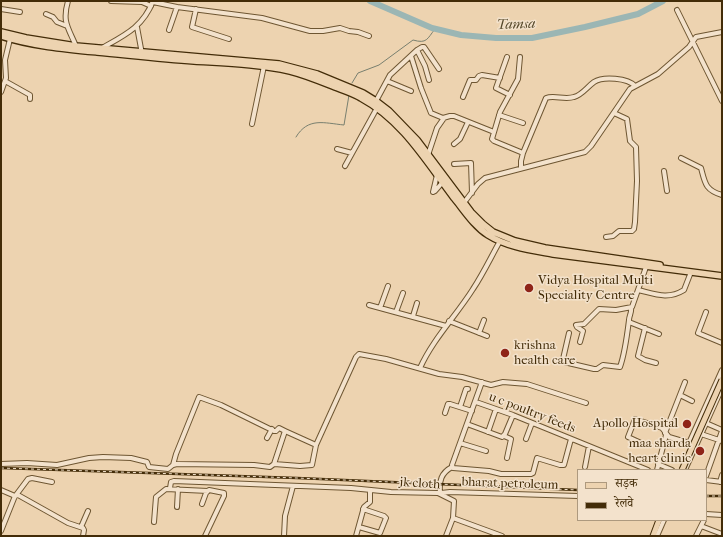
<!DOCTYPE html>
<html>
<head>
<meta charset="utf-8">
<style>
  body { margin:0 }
  #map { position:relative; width:723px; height:537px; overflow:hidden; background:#edd3b0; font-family:"IM FELL French Canon","Noto Serif Devanagari",serif }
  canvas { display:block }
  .frame { position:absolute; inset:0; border:2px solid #432c08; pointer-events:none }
  .legend { position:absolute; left:577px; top:469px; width:130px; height:52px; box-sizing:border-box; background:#f3e2cc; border:1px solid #ad997e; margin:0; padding:5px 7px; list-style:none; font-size:12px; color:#432c08 }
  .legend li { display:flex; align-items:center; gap:8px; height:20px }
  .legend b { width:20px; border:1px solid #ad997e }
</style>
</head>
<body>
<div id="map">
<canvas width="723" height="537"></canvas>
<div class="frame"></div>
<ul class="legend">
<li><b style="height:5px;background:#edd3b0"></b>सड़क</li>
<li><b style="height:5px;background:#432c08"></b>रेलवे</li>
</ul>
</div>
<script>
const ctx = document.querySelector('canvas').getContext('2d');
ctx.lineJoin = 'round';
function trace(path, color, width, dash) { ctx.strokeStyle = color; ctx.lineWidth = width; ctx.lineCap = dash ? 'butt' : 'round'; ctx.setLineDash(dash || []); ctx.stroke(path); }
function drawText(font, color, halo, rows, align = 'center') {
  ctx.font = font + ' "IM FELL French Canon",serif'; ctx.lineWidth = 3; ctx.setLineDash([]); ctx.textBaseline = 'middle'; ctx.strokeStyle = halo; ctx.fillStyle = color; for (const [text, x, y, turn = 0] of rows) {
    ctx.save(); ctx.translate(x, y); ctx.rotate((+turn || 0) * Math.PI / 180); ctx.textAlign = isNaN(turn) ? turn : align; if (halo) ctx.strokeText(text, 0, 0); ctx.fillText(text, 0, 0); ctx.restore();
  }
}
trace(new Path2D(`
  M352 83 358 73 379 65 413 40C427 44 427 39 435 29
  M296 137C308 117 324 123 344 125L349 95`), '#787f6f', 1);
trace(new Path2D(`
  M370 1 432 28 461 35 496 38H532L585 27 638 14 663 1`), '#9bb6b4', 6);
const minor = new Path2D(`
  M68 1C62 22 68 27 76 46
  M111 1 142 2 151 6
  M153 2 177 7 262 18 310 31H323L340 28 349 31 358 32 369 36
  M1 9 20 12
  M196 9 192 27 229 39
  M677 10 722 101
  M46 14 53 17 57 22 67 26
  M137 27 142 54
  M169 30 177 7
  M102 48C125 35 143 27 153 1
  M417 50 422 47H424L439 69
  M411 56 421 88 431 113 443 118 450 116H454L494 132
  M507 57 496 88 510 95
  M520 57 518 79 500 112 492 139 494 141 523 153
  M5 81 30 95V99
  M387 81 411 91
  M1 92 6 78 5 60 10 39
  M463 97 470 80H476L479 76 482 75 500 78
  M376 101 390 75 417 50 425 66 429 80
  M499 115 523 123
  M252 124 264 66
  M454 144 460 139 468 122
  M337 149 352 153
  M428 155 437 128 444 118
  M681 158 701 168C705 183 705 190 722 195
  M454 164 471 163 472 193
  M345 166 377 108
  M521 168V161L523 153 546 98C554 95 565 100 574 97 582 95 587 87 594 82 603 76 628 78 635 86
  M664 171 667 191
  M437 175 433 192 435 191 442 183
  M463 204 478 184 485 178 585 152 591 146 630 89 658 74 689 47 696 37 722 32
  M606 237 613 236 619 231H632L634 229 635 222 637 181 636 147 630 141 627 119 614 113
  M638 290C655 294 668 300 684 290L691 272
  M369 305 446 326
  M380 308 388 286
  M396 312 403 293
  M706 312 698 333 722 343
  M413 316 417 303
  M449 321 487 336
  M629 322 659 334
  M645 328 638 356 645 360 656 363
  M479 333 484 320
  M569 333 563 359 564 362 594 369H597L603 365 620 367C625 353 627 336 629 320 629 316 632 312 631 308
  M580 342 583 331 577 327 576 325 584 324 599 309 616 310 632 307 646 267
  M420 368C433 339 456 316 473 289 483 274 491 257 500 241
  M482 382 452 465 453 468 489 471 501 474H531L533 473 537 458 560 465H564L571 439
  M680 395 692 401
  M476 402 513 415 648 470
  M460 407 466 389H468
  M445 413 448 404H450L472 411
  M706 423 722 430
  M467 424 502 437 505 434 513 415
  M488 432 496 409
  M665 433 685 382
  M701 434 722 441
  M504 436 511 439 507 458
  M267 438 272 429
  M526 439 532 423
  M460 443 486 451
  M641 443 628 437 635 419 662 428 669 437 696 445
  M689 443 722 370
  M1 464 27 463 57 465 89 458 103 457 131 458 147 462 149 467 168 469 173 465 177 464 254 465 270 467 274 464 285 431 316 445
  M274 464 300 466 312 465 316 445 356 357 359 354 386 359 439 374 462 377 491 385 503 382 527 384 586 403
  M658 464 672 470
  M173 465 176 454 199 397 221 405 274 431H276L279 428 285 431
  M585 467 589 446
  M657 470 666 435
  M685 470 722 388
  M706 476 722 431
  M706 480 722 482
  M720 482 722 475
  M170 488 171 482 174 481 351 488 391 492 438 493 454 501 453 518 446 536
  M1 490 15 496
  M440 493C439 481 441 473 452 467
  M441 493 450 492 578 496
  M16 495 28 479 32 478 52 482
  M202 504 206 493 209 490 224 493V496L205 536
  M177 507 178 489
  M706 514 722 515
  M453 518 502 536
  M154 522 156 497 166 489 208 491
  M701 526 722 534
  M81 527 88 511
  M359 527 380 533 386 518 384 516 363 509
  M1 531 15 496 18 495 68 523 83 528 84 530 83 536
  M284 536 285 516 293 486
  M356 536 364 507 370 502V490
  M657 536 664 520
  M696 536 704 520`);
const major = new Path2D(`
  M653 536 659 520`);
const highway = new Path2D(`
  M1 32 26 38 76 46 279 64 317 74 363 93 376 101 389 111 417 140 471 212 483 224 493 232 515 241 545 248 660 265
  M1 36C32 46 65 49 97 52 129 55 161 59 194 61 226 63 259 64 290 71 306 75 320 81 335 87 343 90 353 93 361 98 402 120 426 161 454 198 464 210 474 226 488 235 507 247 531 250 553 254L722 276`);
trace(minor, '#6e5632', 6);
trace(major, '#432c08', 7);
trace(highway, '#432c08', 8);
trace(minor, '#f3e2cc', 4);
trace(major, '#edd3b0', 5);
trace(highway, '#edd3b0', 5.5);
const rail = new Path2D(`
  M1 468 297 478 578 490
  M706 496H722`);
trace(rail, '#432c08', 2.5);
trace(rail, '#f3e2cc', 1, [3]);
const majorBridge = new Path2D(`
  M682 470 722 380`);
trace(majorBridge, '#432c08', 7, []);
trace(majorBridge, '#edd3b0', 5);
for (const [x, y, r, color] of [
  [529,288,5,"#8f2418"],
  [505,353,5,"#8f2418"],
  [687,424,5,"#8f2418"],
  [700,451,5,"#8f2418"]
]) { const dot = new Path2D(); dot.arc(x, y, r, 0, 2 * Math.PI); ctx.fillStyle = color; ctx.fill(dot); trace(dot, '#f3e2cc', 1.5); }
drawText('13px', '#432c08', '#f3e2cc', [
  ["Vidya Hospital Multi",538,281],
  ["Speciality Centre",538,296],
  ["krishna",514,346],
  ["health care",514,361],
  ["Apollo Hospital",678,424,"right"],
  ["maa sharda",691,444,"right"],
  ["heart clinic",691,459,"right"]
], 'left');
drawText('13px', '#432c08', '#f3e2cc', [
  ["u c poultry feeds",532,413,21],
  ["jk cloth",420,484,4],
  ["bharat petroleum",510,484,2]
]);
drawText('italic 14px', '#55482a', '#f3e2cc', [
  ["Tamsa",516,25,-2]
]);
</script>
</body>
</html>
